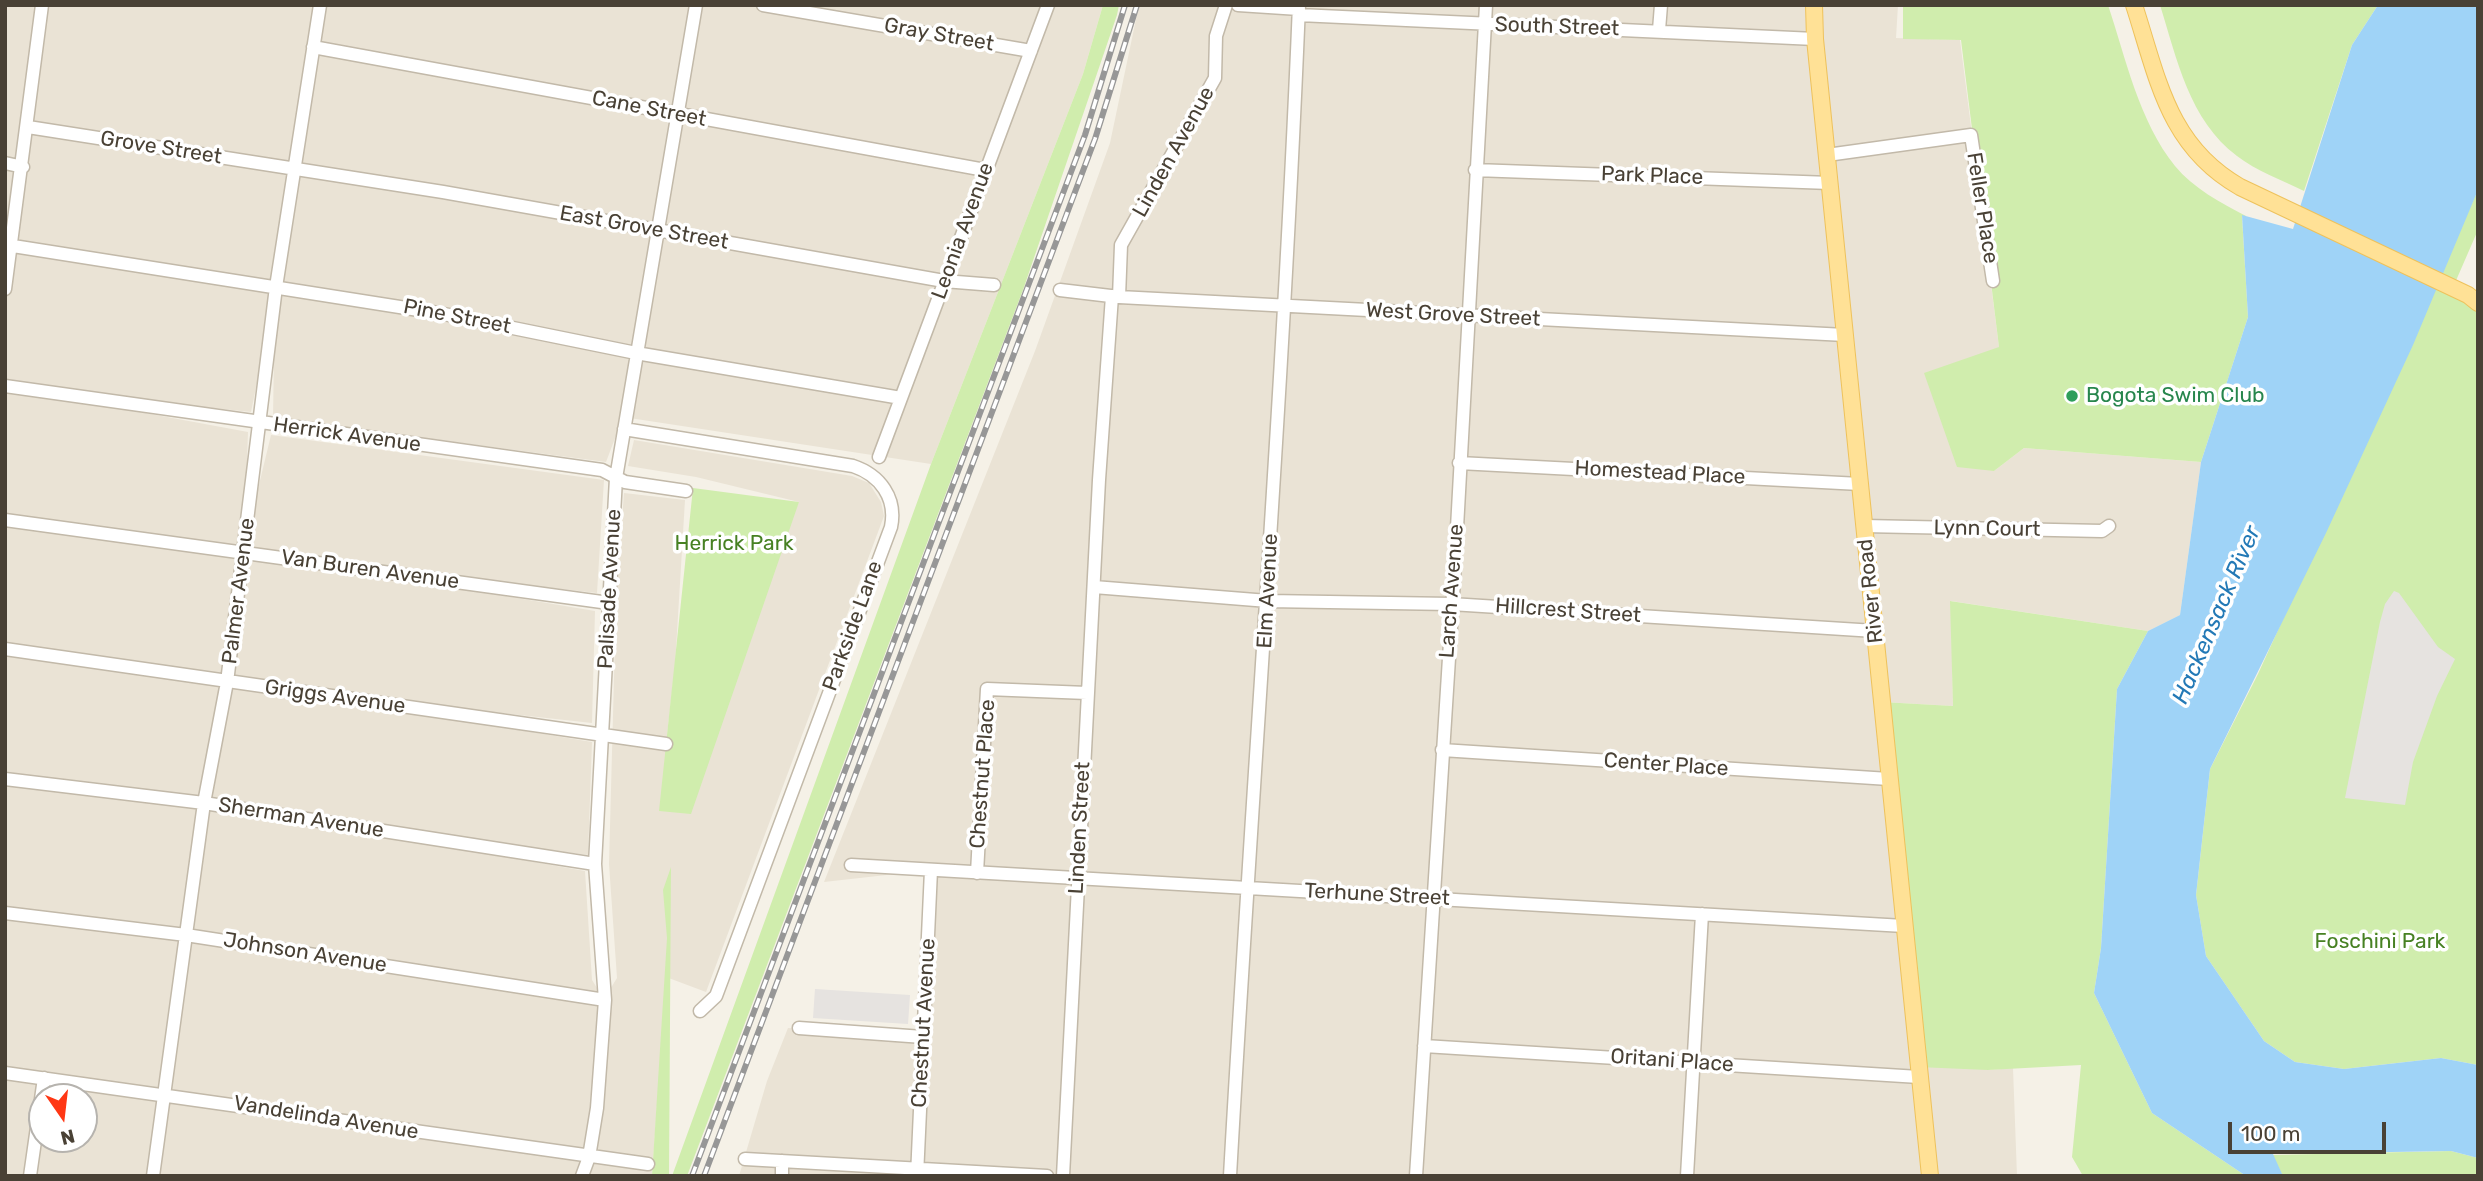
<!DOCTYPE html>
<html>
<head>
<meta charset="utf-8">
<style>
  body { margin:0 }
  #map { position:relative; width:2483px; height:1181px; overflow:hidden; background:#f5f1e7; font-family:Rubik,sans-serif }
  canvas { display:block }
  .frame { position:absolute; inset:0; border:7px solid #494135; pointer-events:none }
  .north { position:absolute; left:28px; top:1083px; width:70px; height:70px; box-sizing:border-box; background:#fff; border:2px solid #b6b3ae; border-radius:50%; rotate:166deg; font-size:19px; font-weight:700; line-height:28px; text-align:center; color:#494135 }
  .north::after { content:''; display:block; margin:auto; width:24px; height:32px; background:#ff3714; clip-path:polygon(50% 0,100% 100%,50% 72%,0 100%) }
  .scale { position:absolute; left:2228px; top:1122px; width:158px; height:32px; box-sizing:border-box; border:4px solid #494135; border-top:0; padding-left:9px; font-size:21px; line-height:24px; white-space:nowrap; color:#494135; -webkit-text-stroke:5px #fff; paint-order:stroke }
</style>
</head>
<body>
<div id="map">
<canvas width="2483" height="1181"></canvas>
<div class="frame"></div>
<div class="north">N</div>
<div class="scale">100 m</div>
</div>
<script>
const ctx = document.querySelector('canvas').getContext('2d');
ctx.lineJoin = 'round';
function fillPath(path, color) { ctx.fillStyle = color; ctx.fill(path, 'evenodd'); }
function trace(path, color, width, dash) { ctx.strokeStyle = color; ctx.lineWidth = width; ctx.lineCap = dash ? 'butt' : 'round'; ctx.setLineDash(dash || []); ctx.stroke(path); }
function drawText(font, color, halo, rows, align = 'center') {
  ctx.font = font + ' Rubik,sans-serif'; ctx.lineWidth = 7; ctx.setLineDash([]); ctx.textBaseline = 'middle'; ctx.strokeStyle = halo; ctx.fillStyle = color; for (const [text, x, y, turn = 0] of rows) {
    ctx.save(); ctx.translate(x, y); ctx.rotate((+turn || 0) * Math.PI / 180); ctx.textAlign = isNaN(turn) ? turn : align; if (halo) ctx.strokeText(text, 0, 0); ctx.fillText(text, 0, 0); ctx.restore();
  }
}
fillPath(new Path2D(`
  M5 5H1103L1083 74 931 464 623 417 606 462 273 418 275 293 251 412 5 386Z
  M1139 5H1898L1896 38 1960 40 1999 347 1994 471 2024 448 2201 462 2180 615 2148 631 1951 601 1953 706 1882 702 1988 1070 2013 1068 2017 1176H739L767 1081 788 1028 923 1037 931 870 824 882 1035 351 1110 143Z
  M5 387 248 432 244 547 271 435 604 480 597 593 265 556 595 611 592 723 247 685 592 742 588 855 228 808 585 871 592 980 604 999 617 978 609 864 616 603 624 493 685 500 675 666 666 744 799 502 696 477 628 466 634 440 852 476 869 483 881 502 884 516 706 992 666 977 652 1176H5ZM42 1097H84V1139H42Z`), '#eae3d5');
fillPath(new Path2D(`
  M1103 5H1119L1117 15 1023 290 687 1176H672L931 464 1083 74Z
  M1903 5H2108C2126 59 2139 121 2175 166 2193 188 2221 203 2246 216H2242L2248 317 2201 462 2024 448 1994 471 1957 467 1924 373 1999 347 1961 40 1903 39Z
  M2160 5H2378L2352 45 2304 191C2282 180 2256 171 2237 156 2189 120 2177 59 2160 5Z
  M2478 190V230L2451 292 2478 303V1065L2441 1058 2344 1069 2295 1062 2264 1041 2206 956 2196 895 2210 769 2258 674Z
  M693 488 799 502 691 814 659 811Z
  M1950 601 2148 631 2117 689 2101 948 2094 993 2152 1113 2246 1176H2083L2072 1157 2081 1065 1988 1070 1918 1067 1882 702 1953 706Z
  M671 867 669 1176H652L667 938 663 890Z
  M2451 1151 2478 1158V1176H2283L2272 1155Z`), '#d0edad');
fillPath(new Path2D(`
  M2394 591 2399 593 2438 647 2455 659 2437 696 2413 762 2405 805 2345 798 2380 622 2385 604Z
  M815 989 910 995 908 1024 813 1018Z`), '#e6e3e0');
fillPath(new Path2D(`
  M2378 5H2478V190L2413 345 2326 533 2210 769 2196 895 2206 956 2264 1041 2295 1062 2344 1069 2441 1058 2478 1065V1158L2451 1151 2273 1154 2283 1176H2246L2152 1113 2094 993 2101 948 2117 689 2148 631 2180 615 2201 462 2248 317 2242 215 2293 229 2352 45Z`), '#9fd3f7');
const minor = new Path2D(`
  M763 5 1031 51
  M1238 5 1299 9
  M1299 15 1815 39
  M1659 30 1661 5
  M313 47 985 170
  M28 127 443 192 944 281 994 285
  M1827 155 1971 135 1993 281
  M5 163 23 167
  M1475 170 1830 183
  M13 246 444 314 636 353 901 398
  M5 289 42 5
  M1060 290 1119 297 1845 335
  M1119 297 1121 245 1215 78 1216 36 1226 5
  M5 386 602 470 625 482 686 491
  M624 429 853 466C880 475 897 498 891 527L716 996 700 1011
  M879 457 1048 5
  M1459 463 1860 484
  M5 520 609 603
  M1864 526 2102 531 2109 526
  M1094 587 1268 601 1451 604 1875 631
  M5 649 666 744
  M1442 750 1889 779
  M5 779 204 803 595 864
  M851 865 1904 926
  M977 873 987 689 1087 693
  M5 913 186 935 605 1000
  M799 1028 923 1037
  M1424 1046 1919 1077
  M5 1073 648 1164
  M745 1159 1047 1176
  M782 1161V1176
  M30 1176 44 1078
  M153 1176 204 803 227 682 276 287 320 5
  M582 1176 589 1157 597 1108 605 1000 595 864 616 478 696 5
  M917 1176 931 870
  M1063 1176 1099 480 1112 296
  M1230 1176C1252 785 1283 396 1299 5
  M1416 1176 1455 564 1486 5
  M1687 1176 1702 914`);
const major = new Path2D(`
  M1814 5 1815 39 1930 1176
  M2134 5C2158 79 2168 146 2240 187L2468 295 2478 303`);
trace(minor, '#c2b9a9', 15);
trace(major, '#eec25c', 18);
trace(minor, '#fff', 12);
trace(major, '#ffe196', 16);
const rail = new Path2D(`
  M692 1176 1085 135 1125 5
  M704 1176 1095 139 1137 5`);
trace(rail, '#979797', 6);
trace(rail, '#fff', 3.5, [10]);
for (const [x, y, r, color] of [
  [2072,396,7,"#2e9e5b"]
]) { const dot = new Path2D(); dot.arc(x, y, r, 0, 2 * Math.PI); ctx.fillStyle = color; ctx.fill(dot); trace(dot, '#fff', 2.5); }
drawText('21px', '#494135', '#fff', [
  ["South Street",1557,27,2],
  ["Gray Street",939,35,10],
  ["Cane Street",649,109,11],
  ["Grove Street",161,148,9],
  ["Linden Avenue",1174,152,-61],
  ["Park Place",1652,176,2],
  ["Feller Place",1982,208,81],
  ["East Grove Street",644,228,10],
  ["Leonia Avenue",963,231,-70],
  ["West Grove Street",1453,315,3],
  ["Pine Street",457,317,11],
  ["Herrick Avenue",347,435,8],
  ["Homestead Place",1660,473,3],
  ["Lynn Court",1987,529,1],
  ["Van Buren Avenue",370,570,8],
  ["Palisade Avenue",610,589,-87],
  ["Palmer Avenue",239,591,-83],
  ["Elm Avenue",1268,591,-87],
  ["Larch Avenue",1452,591,-86],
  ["River Road",1871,591,-96],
  ["Hillcrest Street",1568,611,4],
  ["Parkside Lane",853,626,-70],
  ["Griggs Avenue",335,697,8],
  ["Center Place",1666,765,4],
  ["Chestnut Place",983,774,-86],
  ["Sherman Avenue",301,818,9],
  ["Linden Street",1080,828,-87],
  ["Terhune Street",1377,895,3],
  ["Johnson Avenue",305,953,9],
  ["Chestnut Avenue",924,1023,-87],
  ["Oritani Place",1672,1061,4],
  ["Vandelinda Avenue",326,1118,9]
]);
drawText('21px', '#27864d', '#fff', [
  ["Bogota Swim Club",2086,396]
], 'left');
drawText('21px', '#478123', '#fff', [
  ["Herrick Park",734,544],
  ["Foschini Park",2380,942]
]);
drawText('italic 23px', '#2379b6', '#fff', [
  ["Hackensack River",2217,615,-67]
]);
</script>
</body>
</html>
